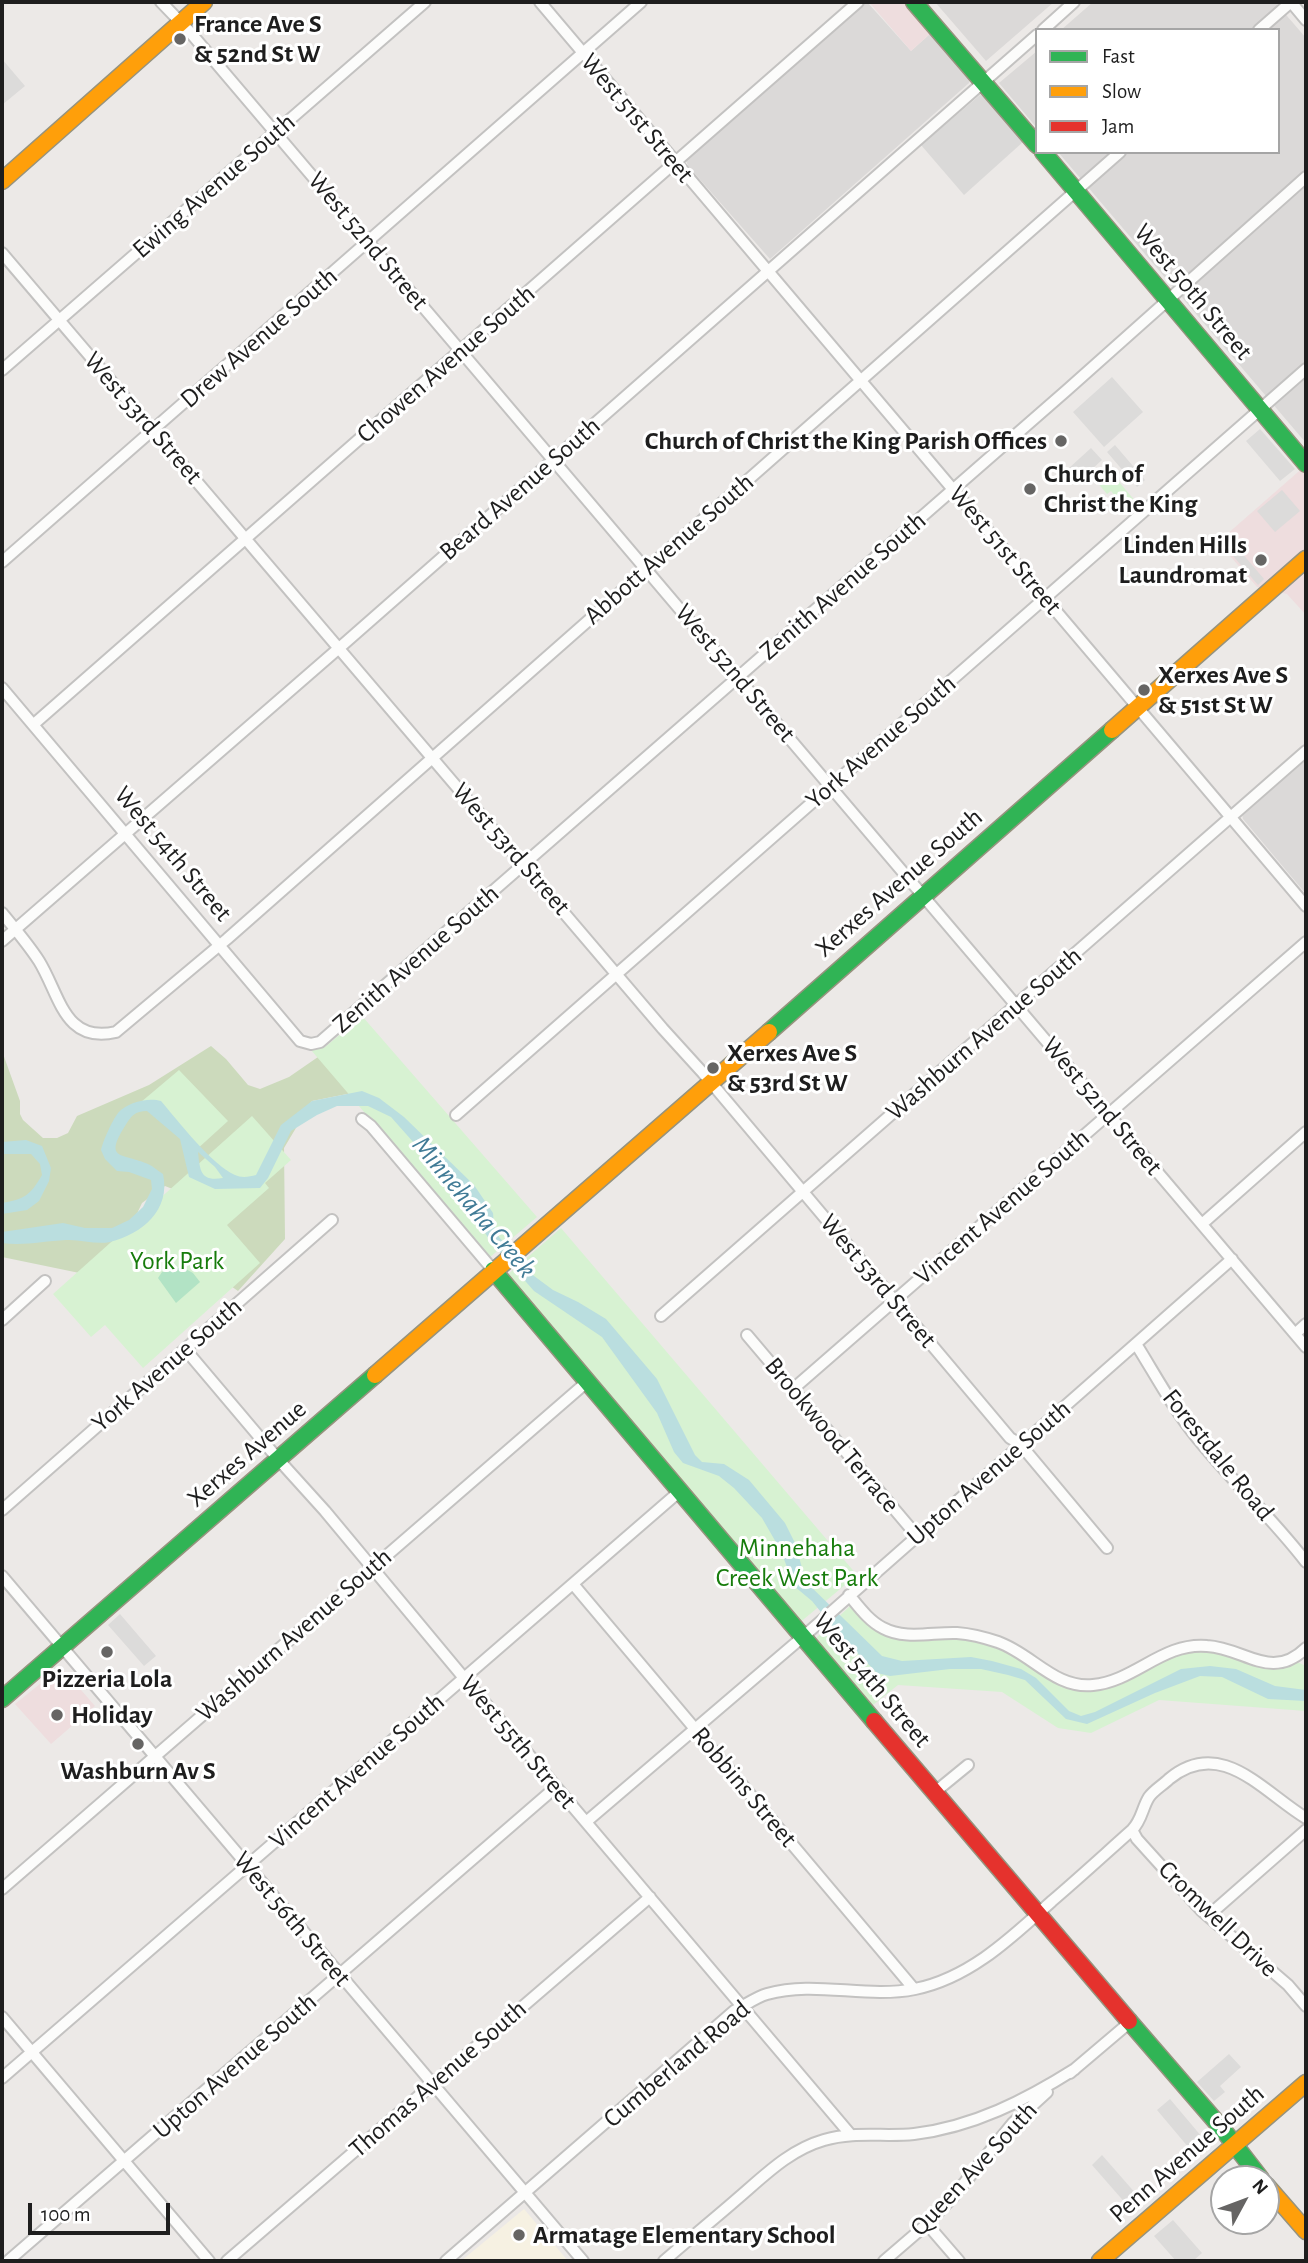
<!DOCTYPE html>
<html>
<head>
<meta charset="utf-8">
<style>
  body { margin:0 }
  #map { position:relative; width:1308px; height:2263px; overflow:hidden; background:#ece9e7; font-family:"Alegreya Sans",sans-serif }
  canvas { display:block }
  .frame { position:absolute; inset:0; border:4px solid #1e1e1e; pointer-events:none }
  .legend { position:absolute; left:1035px; top:28px; width:245px; height:126px; box-sizing:border-box; background:#fff; border:2px solid #a5a5a5; margin:0; padding:9px 12px; list-style:none; font-size:21px; color:#1e1e1e }
  .legend li { display:flex; align-items:center; gap:14px; height:35px }
  .legend b { width:35px; border:2px solid #a5a5a5 }
  .north { position:absolute; left:1210px; top:2165px; width:70px; height:70px; box-sizing:border-box; background:#fff; border:2px solid #a5a5a5; border-radius:50%; rotate:49deg; font-size:19px; font-weight:700; line-height:28px; text-align:center; color:#1e1e1e }
  .north::after { content:''; display:block; margin:auto; width:24px; height:32px; background:#666564; clip-path:polygon(50% 0,100% 100%,50% 72%,0 100%) }
  .scale { position:absolute; left:28px; top:2203px; width:142px; height:32px; box-sizing:border-box; border:4px solid #1e1e1e; border-top:0; padding-left:9px; font-size:21px; line-height:24px; white-space:nowrap; color:#1e1e1e; -webkit-text-stroke:5px #fff; paint-order:stroke }
</style>
</head>
<body>
<div id="map">
<canvas width="1308" height="2263"></canvas>
<div class="frame"></div>
<ul class="legend">
<li><b style="height:9px;background:#30b455"></b>Fast</li>
<li><b style="height:9px;background:#ff9f0a"></b>Slow</li>
<li><b style="height:9px;background:#e5322d"></b>Jam</li>
</ul>
<div class="north">N</div>
<div class="scale">100 m</div>
</div>
<script>
const ctx = document.querySelector('canvas').getContext('2d');
ctx.lineJoin = 'round';
function fillPath(path, color) { ctx.fillStyle = color; ctx.fill(path, 'evenodd'); }
function trace(path, color, width, dash) { ctx.strokeStyle = color; ctx.lineWidth = width; ctx.lineCap = dash ? 'butt' : 'round'; ctx.setLineDash(dash || []); ctx.stroke(path); }
function drawText(font, color, halo, rows, align = 'center') {
  ctx.font = font + ' "Alegreya Sans",sans-serif'; ctx.lineWidth = 6; ctx.setLineDash([]); ctx.textBaseline = 'middle'; ctx.strokeStyle = halo; ctx.fillStyle = color; for (const [text, x, y, turn = 0] of rows) {
    ctx.save(); ctx.translate(x, y); ctx.rotate((+turn || 0) * Math.PI / 180); ctx.textAlign = isNaN(turn) ? turn : align; if (halo) ctx.strokeText(text, 0, 0); ctx.fillText(text, 0, 0); ctx.restore();
  }
}
fillPath(new Path2D(`
  M867 2 911 51 931 33 970 80 969 83 770 259 688 166 686 160Z
  M935 2H1054L986 61Z
  M1093 2H1275L1306 38V443L1058 152H1278V30H1061Z
  M1037 51V128L999 83Z
  M1306 756V894L1243 819 1242 814 1243 810Z`), '#dbd9d8');
fillPath(new Path2D(`
  M869 2H904L931 33 911 51Z
  M1306 465V615L1287 594 1257 587 1218 542Z
  M61 1667 95 1706 51 1744 15 1704Z`), '#eeddde');
fillPath(new Path2D(`
  M524 2209 568 2261H461Z`), '#f6f1e2');
fillPath(new Path2D(`
  M980 95 985 96 1023 142 964 195 921 145Z`), '#dad9d8');
fillPath(new Path2D(`
  M211 1046 226 1059 248 1085 260 1089 289 1077 331 1048 362 1091 312 1101 284 1148 285 1239 238 1291 228 1284 200 1200 165 1186 142 1203 115 1260 94 1276 2 1257V1051L20 1101V1114L23 1120 43 1138H57L68 1133 77 1116 149 1085Z`), '#ccdabc');
fillPath(new Path2D(`
  M1109 470 1136 502 1127 510 1111 491 1107 494 1096 481Z
  M362 1016 537 1217 489 1258 311 1050 325 1047Z
  M179 1070 228 1121 195 1151 141 1102Z
  M252 1116 291 1160 265 1183 269 1188 227 1225 260 1263 143 1368 105 1325 91 1337 53 1294Z
  M561 1228 857 1575 798 1624 505 1277Z
  M850 1606 885 1630 936 1633 999 1642 1047 1673 1092 1685 1191 1646 1285 1662H1297L1306 1666V1711L1159 1700 1091 1733 1058 1728 1002 1692 898 1685 873 1705 815 1639Z`), '#d7f2d2');
fillPath(new Path2D(`
  M182 1267 193 1273 200 1282 176 1303 158 1278 162 1272Z`), '#b2e3c5');
fillPath(new Path2D(`
  M2 59 25 86 2 105Z
  M1112 377 1143 412 1104 447 1073 412Z
  M1260 429 1295 469 1280 481 1246 441Z
  M1115 445 1145 480 1137 487 1107 452Z
  M1091 448 1102 460 1080 480 1069 468Z
  M1282 490 1300 511 1275 532 1257 511Z
  M1229 538 1264 579 1258 585 1222 543Z
  M120 1614 156 1656 144 1666 108 1625Z
  M1229 2054 1241 2067 1220 2086 1225 2092 1214 2101 1197 2082Z
  M1170 2099 1202 2137 1189 2148 1157 2110Z
  M1102 2155 1144 2203 1134 2213 1092 2165Z
  M1173 2220 1202 2253 1193 2261H1176L1154 2236Z`), '#dcdbda');
fillPath(new Path2D(`
  M362 1091 379 1098 404 1117 474 1185 493 1213 494 1225 499 1237 530 1273 553 1290 578 1302 606 1319 657 1379 695 1455 702 1462 724 1464 749 1480 785 1523 795 1543 806 1582 882 1656 902 1661 971 1657 992 1661 1021 1669 1036 1678 1069 1711 1081 1716 1095 1712 1181 1669 1210 1666 1236 1669 1275 1686 1306 1690V1701L1268 1699 1222 1677 1200 1676 1155 1693 1087 1724 1066 1719 1025 1680 1008 1675 981 1669H950L890 1676 877 1673 837 1632 812 1601 794 1586 781 1551 762 1518 734 1488 719 1476 683 1463 674 1452 657 1413 602 1337 534 1291 490 1241 468 1204 391 1117 368 1106H337L317 1115 291 1131 268 1178 260 1188 215 1189 189 1177 180 1139 147 1111C135 1111 131 1116 125 1126 103 1161 123 1153 148 1164 153 1166 158 1171 163 1174 171 1210 142 1234 110 1242 96 1245 80 1239 66 1240 44 1241 24 1246 2 1243V1232L63 1223 85 1228H112L129 1220 143 1207 152 1189 151 1180 129 1172 117 1171 105 1159 101 1150C103 1141 112 1121 118 1113 127 1102 149 1097 161 1101 178 1121 212 1165 235 1175 241 1178 249 1177 256 1175L281 1125 312 1101ZM198 1152 215 1167 223 1178C200 1182 200 1170 198 1152Z
  M26 1140 42 1146 51 1168 49 1181 39 1201 27 1210 2 1214V1203C24 1199 30 1196 42 1175L40 1164 31 1154H2V1142Z`), '#badedf');
const street = new Path2D(`
  M161 2 189 31 1306 1347
  M540 2 1306 906
  M1043 30 1074 2
  M1259 30 1291 2 1306 20
  M2 253 663 1029 703 1073 1010 1438 1020 1444 1107 1548
  M2 370 425 2
  M2 562 641 2
  M2 688 300 1041 311 1044 320 1042 1067 390 1306 177
  M34 724 858 2
  M2 913C15 929 28 944 39 961 60 995 64 1044 116 1032L227 939 1120 152
  M2 941 346 642 1037 35
  M456 1115 1306 369
  M362 1119 371 1126 493 1270
  M1202 1224 1306 1132
  M661 1316 1306 751
  M2 1320 45 1281
  M1295 1334 1306 1324
  M747 1335 917 1536
  M1136 1344C1156 1376 1174 1410 1198 1439 1233 1482 1273 1519 1306 1562
  M185 1349 278 1459 325 1511 469 1684 850 2134
  M793 1389 1306 942
  M2 1510 332 1220
  M2 1576 583 2261
  M573 1584 914 1989
  M849 1595C859 1607 869 1621 883 1628 905 1640 933 1632 957 1633 970 1634 986 1638 998 1642 1032 1654 1055 1689 1093 1685 1135 1681 1163 1642 1207 1646 1245 1648 1271 1682 1306 1648
  M935 1792 968 1765
  M586 1822 812 1629 1232 1259
  M1132 1830 1137 1839 1202 1911 1288 1985 1306 2006
  M2 1889 588 1381
  M1208 1916 1306 1830
  M2 2017 209 2261
  M1070 2073 1129 2023
  M2 2078 680 1491
  M927 2224 959 2261
  M8 2261 556 1787
  M227 2261 650 1897
  M446 2261 734 2011C744 2006 756 1997 767 1994 816 1980 865 1999 915 1989 970 1978 1012 1937 1052 1901 1079 1878 1105 1854 1132 1830 1142 1820 1142 1808 1149 1797 1154 1790 1163 1785 1169 1779 1221 1736 1263 1792 1306 1818
  M664 2261C688 2240 713 2220 737 2199 764 2176 789 2150 824 2140 854 2131 884 2137 914 2134 973 2127 1026 2100 1075 2069
  M884 2261 927 2224 953 2197 1013 2123 1047 2092`);
const fast = new Path2D(`
  M914 2 1037 145
  M1043 152 1306 464
  M769 1032 1112 730
  M493 1270 874 1721
  M2 1699 375 1375
  M1129 2021 1224 2131 1261 2179`);
const slow = new Path2D(`
  M2 181 204 2
  M1112 730 1306 559
  M375 1375 769 1032
  M1266 2185 1306 2231
  M1100 2261 1306 2083`);
const jam = new Path2D(`
  M874 1721 1129 2021`);
trace(street, '#c3c2c1', 14);
trace(fast, '#96937e', 19);
trace(slow, '#96937e', 19);
trace(jam, '#96937e', 19);
trace(street, '#fcfcfb', 10);
trace(fast, '#30b455', 16);
trace(slow, '#ff9f0a', 16);
trace(jam, '#e5322d', 16);
for (const [x, y, r, color] of [
  [180,39,7,"#666564"],
  [1061,441,7,"#666564"],
  [1030,489,7,"#666564"],
  [1261,560,7,"#666564"],
  [1144,690,7,"#666564"],
  [713,1068,7,"#666564"],
  [107,1652,7,"#666564"],
  [57,1715,7,"#666564"],
  [138,1744,7,"#666564"],
  [519,2235,7,"#666564"]
]) { const dot = new Path2D(); dot.arc(x, y, r, 0, 2 * Math.PI); ctx.fillStyle = color; ctx.fill(dot); trace(dot, '#fff', 2.5); }
drawText('bold 26px', '#1e1e1e', '#fff', [
  ["France Ave S",194,24],
  ["& 52nd St W",194,54],
  ["Church of Christ the King Parish Offices",1047,441,"right"],
  ["Church of",1044,474],
  ["Christ the King",1044,504],
  ["Linden Hills",1247,545,"right"],
  ["Laundromat",1247,575,"right"],
  ["Xerxes Ave S",1158,675],
  ["& 51st St W",1158,705],
  ["Xerxes Ave S",727,1053],
  ["& 53rd St W",727,1083],
  ["Pizzeria Lola",107,1679,"center"],
  ["Holiday",71,1715],
  ["Washburn Av S",138,1771,"center"],
  ["Armatage Elementary School",533,2235]
], 'left');
drawText('26px', '#1e1e1e', '#fff', [
  ["West 51st Street",637,118,50],
  ["Ewing Avenue South",214,186,-41],
  ["West 52nd Street",368,241,50],
  ["West 50th Street",1193,292,50],
  ["Drew Avenue South",259,338,-41],
  ["Chowen Avenue South",446,364,-41],
  ["West 53rd Street",143,418,49],
  ["Beard Avenue South",520,489,-41],
  ["Abbott Avenue South",669,549,-41],
  ["West 51st Street",1005,550,50],
  ["Zenith Avenue South",843,586,-41],
  ["West 52nd Street",735,673,50],
  ["York Avenue South",881,742,-41],
  ["West 53rd Street",511,849,49],
  ["West 54th Street",173,854,50],
  ["Xerxes Avenue South",899,883,-41],
  ["Zenith Avenue South",416,959,-41],
  ["Washburn Avenue South",984,1034,-41],
  ["West 52nd Street",1102,1106,50],
  ["Vincent Avenue South",1002,1207,-41],
  ["West 53rd Street",878,1281,50],
  ["York Avenue South",167,1365,-41],
  ["Brookwood Terrace",832,1435,50],
  ["Xerxes Avenue",247,1454,-41],
  ["Forestdale Road",1218,1455,51],
  ["Upton Avenue South",989,1473,-41],
  ["Washburn Avenue South",294,1635,-41],
  ["West 54th Street",872,1680,50],
  ["West 55th Street",518,1742,50],
  ["Vincent Avenue South",357,1771,-41],
  ["Robbins Street",744,1787,50],
  ["West 56th Street",292,1919,50],
  ["Cromwell Drive",1218,1919,44],
  ["Cumberland Road",677,2064,-40],
  ["Upton Avenue South",235,2066,-41],
  ["Thomas Avenue South",438,2079,-41],
  ["Penn Avenue South",1187,2154,-41],
  ["Queen Ave South",974,2169,-47]
]);
drawText('26px', '#177c0c', '#fff', [
  ["York Park",177,1261],
  ["Minnehaha",797,1548],
  ["Creek West Park",797,1578]
]);
drawText('italic 28px', '#417b96', '#fff', [
  ["Minnehaha Creek",474,1207,50]
]);
</script>
</body>
</html>
